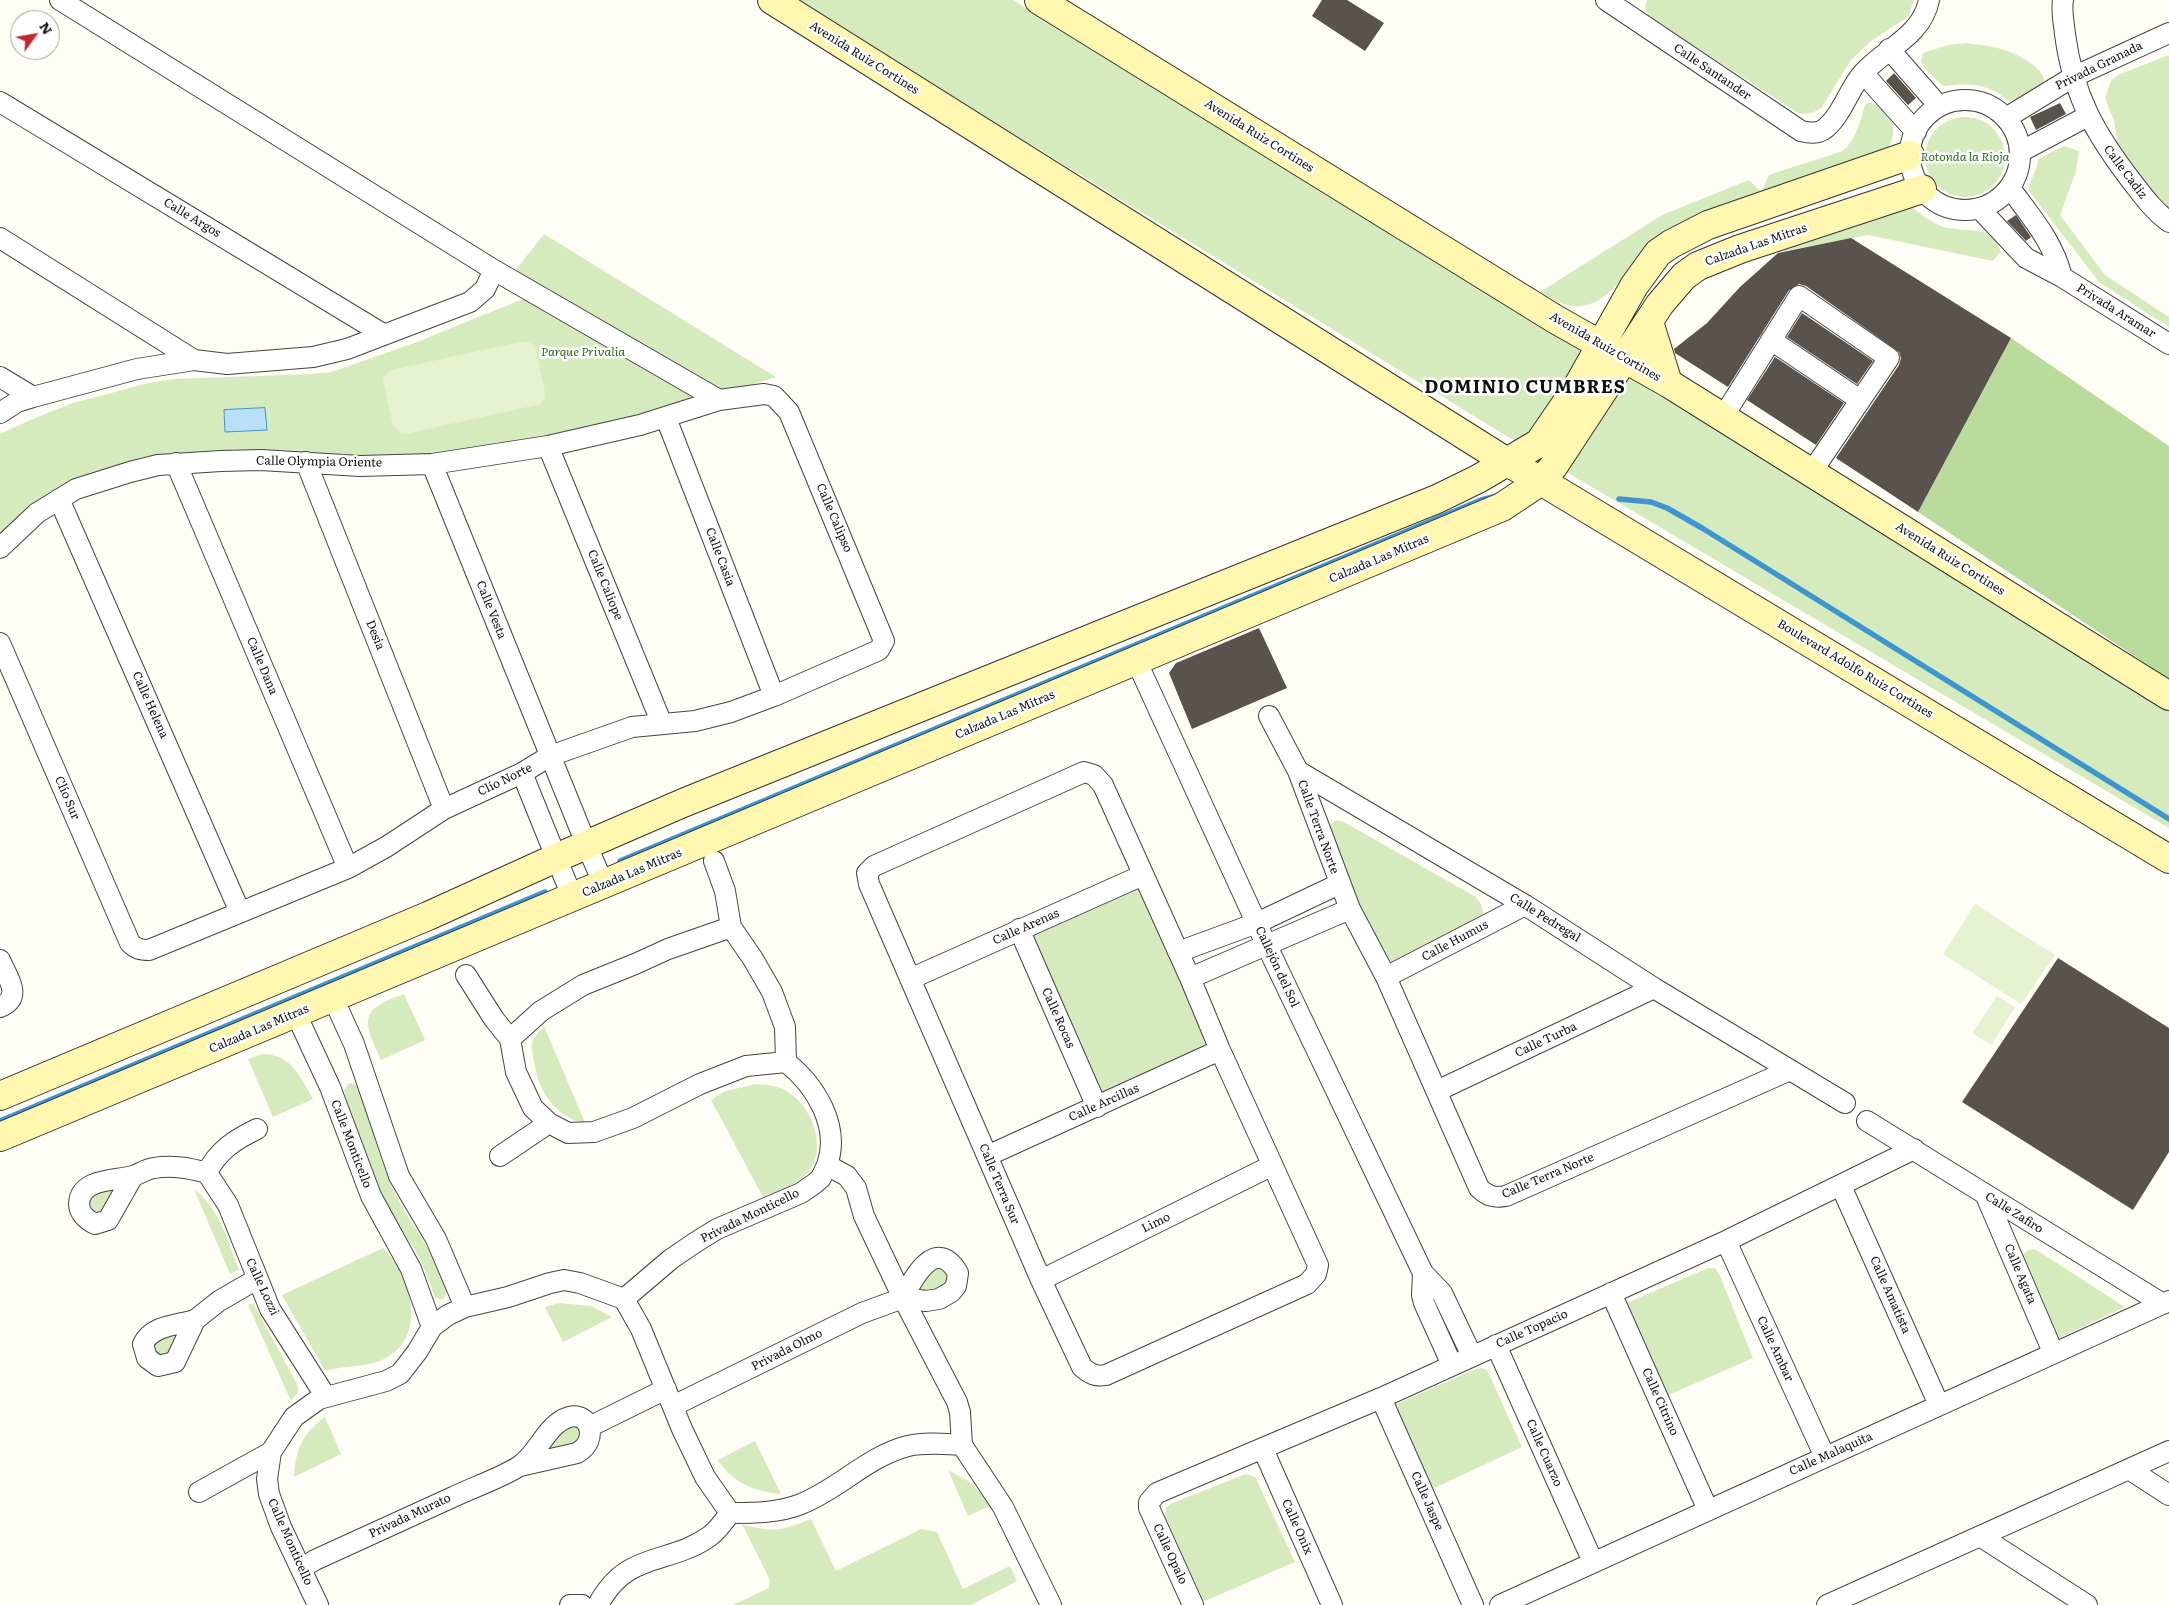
<!DOCTYPE html>
<html>
<head>
<meta charset="utf-8">
<style>
  body { margin:0 }
  #map { position:relative; width:2169px; height:1605px; overflow:hidden; background:#fffdf5; font-family:Literata,serif }
  canvas { display:block }
  .north { position:absolute; left:10px; top:10px; width:50px; height:50px; box-sizing:border-box; background:#fff; border:1px solid #a0a0a0; border-radius:50%; rotate:58deg; font-size:14px; font-weight:700; line-height:20px; text-align:center; color:#111 }
  .north::after { content:''; display:block; margin:auto; width:18px; height:22px; background:#c4262e; clip-path:polygon(50% 0,100% 100%,50% 72%,0 100%) }
</style>
</head>
<body>
<div id="map">
<canvas width="2169" height="1605"></canvas>
<div class="north">N</div>
</div>
<script>
const ctx = document.querySelector('canvas').getContext('2d');
ctx.lineJoin = 'round';
function fillPath(path, color) { ctx.fillStyle = color; ctx.fill(path, 'evenodd'); }
function trace(path, color, width, dash) { ctx.strokeStyle = color; ctx.lineWidth = width; ctx.lineCap = dash ? 'butt' : 'round'; ctx.setLineDash(dash || []); ctx.stroke(path); }
function drawText(font, color, halo, rows, align = 'center') {
  ctx.font = font + ' Literata,serif'; ctx.lineWidth = 5; ctx.setLineDash([]); ctx.textBaseline = 'middle'; ctx.strokeStyle = halo; ctx.fillStyle = color; for (const [text, x, y, turn = 0] of rows) {
    ctx.save(); ctx.translate(x, y); ctx.rotate((+turn || 0) * Math.PI / 180); ctx.textAlign = isNaN(turn) ? turn : align; if (halo) ctx.strokeText(text, 0, 0); ctx.fillText(text, 0, 0); ctx.restore();
  }
}
fillPath(new Path2D(`
  M795 0H1013L2169 708V828L1536 454Z
  M1648 0H1914L1908 17 1871 41 1851 60 1822 107C1815 113 1808 115 1798 113L1648 16 1645 5Z
  M1966 43C1979 45 1993 46 2005 50 2018 55 2048 69 2044 85L2022 98 2008 101C1989 83 1967 83 1943 86L1926 70 1921 62 1923 53 1948 45Z
  M2169 55V211L2118 146 2114 121 2105 98 2111 81 2118 75Z
  M1870 102C1892 111 1901 131 1886 151L1761 192 1669 228C1660 234 1653 239 1646 247 1625 271 1606 314 1567 305 1557 303 1549 296 1540 292L1662 215 1749 180 1761 192 1769 175 1843 151C1856 139 1860 122 1865 105Z
  M1925 157a40 40 0 1 1 80 0a40 40 0 1 1-80 0Z
  M2064 146 2079 151 2076 171 2060 215 2105 275 2169 317V327L2099 282 2029 191C2028 181 2038 171 2038 159Z
  M1912 207C1921 214 1930 222 1941 226 1966 235 1989 221 2001 251L1993 261 1868 235 1779 252Z
  M544 234 776 377 646 420 438 458 137 466 0 536V434L35 418 73 403 149 383 174 379 312 374 332 372 417 342 523 299 511 276Z
  M1336 820 1342 821 1476 897 1482 906 1484 917 1395 963 1383 960 1326 829Z
  M1143 875 1220 1050 1097 1107 1019 929Z
  M404 994 425 1040 381 1060C363 1020 358 1010 404 994Z
  M544 1026 586 1125C554 1114 540 1095 534 1062 533 1056 531 1048 532 1042 534 1037 540 1031 544 1026Z
  M262 1054C291 1054 300 1076 313 1099L273 1117 248 1059Z
  M352 1083 360 1087C371 1123 379 1160 395 1193 411 1227 438 1254 447 1292L444 1298 440 1299 435 1297 422 1263 412 1245 398 1228 369 1170 344 1091 348 1084Z
  M757 1084C767 1085 777 1085 786 1091 811 1104 828 1147 809 1171 798 1184 778 1192 763 1197L711 1100 725 1091Z
  M126 1181 114 1200 97 1218 84 1201 86 1197Z
  M194 1189C220 1210 228 1240 239 1270L230 1274Z
  M383 1248C411 1275 428 1335 386 1358 368 1368 345 1365 325 1371L282 1295Z
  M2035 1249 2125 1307 2055 1340 2021 1257 2027 1251Z
  M941 1261 953 1283 917 1297 913 1282Z
  M1708 1268H1715L1720 1276 1753 1358 1664 1397 1624 1308 1627 1303Z
  M253 1303 298 1386V1392L291 1401 248 1305Z
  M559 1303 591 1306 612 1317 563 1342 545 1307Z
  M175 1330 180 1339 163 1359 152 1352 154 1339Z
  M1481 1368 1487 1370 1522 1447 1428 1491 1390 1407 1473 1370Z
  M325 1417 341 1454 294 1477C295 1451 303 1432 325 1417Z
  M563 1426H580L583 1442 537 1455Z
  M755 1441 781 1494C756 1492 732 1483 718 1460Z
  M948 1470 970 1482 992 1505 968 1516Z
  M1246 1474 1255 1477 1258 1483 1295 1562 1200 1603 1164 1520 1166 1508 1170 1504Z
  M811 1519 836 1571 921 1529 937 1532 963 1589 1010 1566 1017 1581 971 1605H733L769 1588 770 1580 742 1524C774 1533 781 1531 811 1519Z`), '#d5ebbd');
fillPath(new Path2D(`
  M2011 338 2169 446V679L1918 512Z`), '#b9dc9c');
fillPath(new Path2D(`
  M520 342H528L535 346 545 392V398L541 404 405 434 401 433 393 426 383 380 384 376 391 370Z
  M1975 904 2055 955 2021 1004 1943 954Z
  M1997 996 2015 1007 1991 1045 1972 1033Z`), '#e6f2cf');
const water = new Path2D(`
  M265 408 267 430 225 432 224 410Z`);
fillPath(water, '#b9e0f7');
trace(water, '#3f96cf', 1);
trace(new Path2D(`
  M1619 499 1651 502 1667 508 1702 528 2169 819
  M620 861 1481 500 1497 496
  M0 1121 545 892`), '#3f96cf', 5.5);
fillPath(new Path2D(`
  M1322 0H1347L1384 23 1365 51 1312 16Z
  M1894 73 1916 98 1908 105 1886 81Z
  M2060 103 2066 114 2036 130 2030 117Z
  M2016 215 2031 237 2026 241 2007 221Z
  M1851 238 2011 338 1918 512 1836 458 1899 365 1901 358 1899 352 1806 286 1799 284 1789 290 1728 387 1675 353 1674 349 1707 323 1740 287 1778 253Z
  M1802 313 1873 361 1857 384 1787 337Z
  M1775 357 1844 403 1816 445 1747 400Z
  M1259 628 1287 688 1192 729 1169 673 1176 663 1181 661Z
  M2058 958 2169 1028V1152L2133 1210 1962 1102Z`), '#5a524d');
const street = new Path2D(`
  M60 0 494 270 719 400
  M1606 0 1801 131C1809 133 1816 134 1823 130 1841 118 1849 88 1863 73 1886 48 1922 36 1929 0
  M2063 0C2061 11 2064 23 2065 34 2073 96 2096 135 2133 183 2144 197 2154 211 2169 222
  M1889 49 1939 106
  M1863 73 1916 132
  M1910 155a55 55 0 1 1 110 0a55 55 0 1 1-110 0Z
  M0 102 383 334
  M2006 118 2073 77 2169 33
  M2020 152 2088 116
  M2010 188C2031 217 2053 241 2062 277
  M1979 208 2026 258 2062 277 2169 344
  M0 238 194 360
  M1771 340 1860 400
  M0 377 33 397
  M0 413 17 402 33 397 137 369 194 360 227 364 313 357 347 349 470 302 485 289 494 270
  M1723 417 1799 296 1889 358 1811 473
  M666 418 774 696
  M548 446 662 724
  M306 462 444 809
  M176 463 348 868
  M432 464 587 846 604 885
  M59 499 240 912
  M0 548 37 513 76 489 130 472 158 465 221 461 261 460 360 466 432 464 548 446 640 425 719 400 764 394 774 396 789 412 884 641 879 650 774 696 731 712 695 721 632 727 550 756 522 773 444 809 386 847 348 868 149 950C141 950 136 949 130 943L0 643
  M1136 660 1267 946 1423 1273 1442 1293 1472 1356
  M1269 716 1298 771 1350 909 1386 977 1479 1188C1487 1196 1494 1198 1506 1196L1790 1070
  M1298 771 1525 905 1654 988 1845 1103
  M1084 772 1094 775 1103 785 1190 978 1220 1050 1318 1265 1316 1274 1307 1284 1106 1375C1096 1377 1090 1374 1082 1367L1041 1280 869 884 867 873 874 866Z
  M522 773 573 899
  M714 861 725 891 731 927 753 959 772 992 785 1027 786 1062C815 1085 841 1126 827 1165L847 1176 856 1188 864 1216 903 1298 957 1402 960 1412 962 1445 1003 1507 1051 1605
  M1019 929 1097 1107
  M1178 952 1257 923 1339 884
  M0 960C7 977 24 997 0 1007
  M466 975 494 1019 510 1039 516 1072 533 1108 549 1123 568 1133 594 1132 633 1118 700 1084 746 1066 786 1062
  M1386 977 1525 905
  M1190 978 1350 909
  M910 979 1143 875
  M333 998 354 1044 399 1176 436 1239 465 1307
  M296 1014 330 1087 371 1196 411 1269 432 1327
  M510 1039 541 1011 583 985 635 964 668 949 731 927
  M1437 1091 1654 988
  M1867 1121 2163 1304
  M500 1156 549 1123
  M987 1156 1220 1050
  M207 1173 228 1205 270 1309 326 1397
  M207 1173C217 1151 236 1139 257 1129
  M133 1176 108 1220 95 1224C87 1220 79 1213 79 1204 80 1178 115 1181 133 1176 140 1174 146 1169 154 1168 173 1165 189 1168 207 1173
  M1841 1186 1939 1405
  M1986 1196 2053 1352
  M1726 1241 1825 1457
  M1423 1273 1422 1295 1424 1303 1452 1365
  M1041 1280 1271 1166
  M1611 1293 1708 1510
  M624 1299 641 1329 682 1429 705 1477 730 1513
  M195 1320C178 1325 152 1325 143 1344L147 1358 158 1366 175 1362 195 1320 219 1301 257 1279
  M1496 1345 1593 1562
  M1381 1398 1473 1605
  M673 1406 862 1313 903 1298 926 1301 939 1299 951 1292 956 1286 958 1273C936 1235 913 1278 903 1298
  M589 1427 666 1389
  M1263 1449 1332 1605
  M2129 1469 2169 1495
  M199 1492 271 1452
  M1980 1536 2087 1605
  M302 1568 315 1560C361 1539 407 1518 453 1497 474 1487 498 1479 518 1467 538 1455 546 1424 569 1417 589 1411 600 1440 577 1453L520 1466
  M318 1605 281 1527 269 1494 267 1479 271 1452 294 1417 319 1399 386 1381 400 1374 417 1352 432 1327 448 1315 465 1307 508 1297 550 1283 564 1280 580 1283 624 1299 671 1259 696 1242 717 1229 801 1193 814 1184 821 1178 827 1165
  M570 1605H582
  M598 1605C627 1550 668 1566 710 1536 718 1530 724 1521 730 1513 754 1513 779 1513 801 1504 839 1489 868 1456 908 1446 926 1442 944 1444 962 1445
  M1193 1605 1149 1508V1502L1157 1493 1381 1398 1726 1241 1914 1149
  M1500 1605 2169 1301
  M1827 1605 2169 1451`);
const secondary = new Path2D(`
  M772 0 1507 462 1541 481 2169 859
  M1039 0 1555 319 1668 383 2169 696
  M1649 322 1668 383
  M0 1096 428 916 556 858 683 803 1437 499 1478 479 1539 443 1576 389 1634 286 1658 253 1671 244 1708 225 1910 155
  M0 1137 1502 507 1541 481 1553 467 1660 304 1684 276 1698 266 1740 249 1922 189`);
trace(street, '#444', 22);
trace(secondary, '#333', 30);
trace(street, '#fff', 20);
trace(secondary, '#fff6b0', 28);
drawText('12px', '#111', '#fff', [
  ["Avenida Ruiz Cortines",864,58,32],
  ["Privada Granada",2099,66,-26],
  ["Calle Santander",1712,72,34],
  ["Avenida Ruiz Cortines",1259,136,32],
  ["Calle Cadíz",2125,172,53],
  ["Calle Argos",192,218,31],
  ["Calzada Las Mitras",1756,245,-19],
  ["Privada Aramar",2116,311,32],
  ["Avenida Ruiz Cortines",1605,347,30],
  ["Calle Olympia Oriente",319,462,1],
  ["Calle Calipso",834,518,67],
  ["Calle Casia",720,557,69],
  ["Calzada Las Mitras",1379,559,-23],
  ["Avenida Ruiz Cortines",1950,559,32],
  ["Calle Caliope",605,585,68],
  ["Calle Vesta",491,610,68],
  ["Desia",375,635,68],
  ["Calle Dana",262,666,67],
  ["Boulevard Adolfo Ruiz Cortines",1855,669,31],
  ["Calle Helena",150,705,66],
  ["Calzada Las Mitras",1005,715,-23],
  ["Clío Norte",505,780,-26],
  ["Clío Sur",67,798,67],
  ["Calle Terra Norte",1318,827,70],
  ["Calzada Las Mitras",632,873,-23],
  ["Calle Pedregal",1545,918,32],
  ["Calle Arenas",1026,927,-24],
  ["Calle Humus",1455,941,-28],
  ["Callejón del Sol",1277,967,65],
  ["Calle Rocas",1058,1018,66],
  ["Calzada Las Mitras",259,1029,-23],
  ["Calle Turba",1546,1040,-25],
  ["Calle Arcillas",1104,1103,-24],
  ["Calle Monticello",351,1144,69],
  ["Calle Terra Norte",1548,1176,-23],
  ["Calle Terra Sur",999,1184,67],
  ["Calle Zafiro",2014,1213,32],
  ["Privada Monticello",750,1216,-26],
  ["Limo",1156,1223,-26],
  ["Calle Agata",2020,1274,67],
  ["Calle Lozzi",262,1287,65],
  ["Calle Amatista",1890,1295,66],
  ["Calle Topacio",1532,1329,-24],
  ["Calle Ambar",1775,1349,65],
  ["Privada Olmo",787,1350,-27],
  ["Calle Citrino",1660,1402,66],
  ["Calle Cuarzo",1544,1453,66],
  ["Calle Malaquita",1831,1454,-24],
  ["Calle Jaspe",1427,1501,66],
  ["Privada Murato",410,1516,-25],
  ["Calle Onix",1297,1527,66],
  ["Calle Monticello",290,1542,66],
  ["Calle Opalo",1170,1554,65]
]);
drawText('italic 12px', '#2f6b1f', '#fff', [
  ["Rotonda la Rioja",1965,157],
  ["Parque Privalia",583,352]
]);
ctx.letterSpacing = '1px';
drawText('bold 18px', '#111', '#fff', [
  ["DOMINIO CUMBRES",1525,388]
]);
ctx.letterSpacing = '0px';
</script>
</body>
</html>
